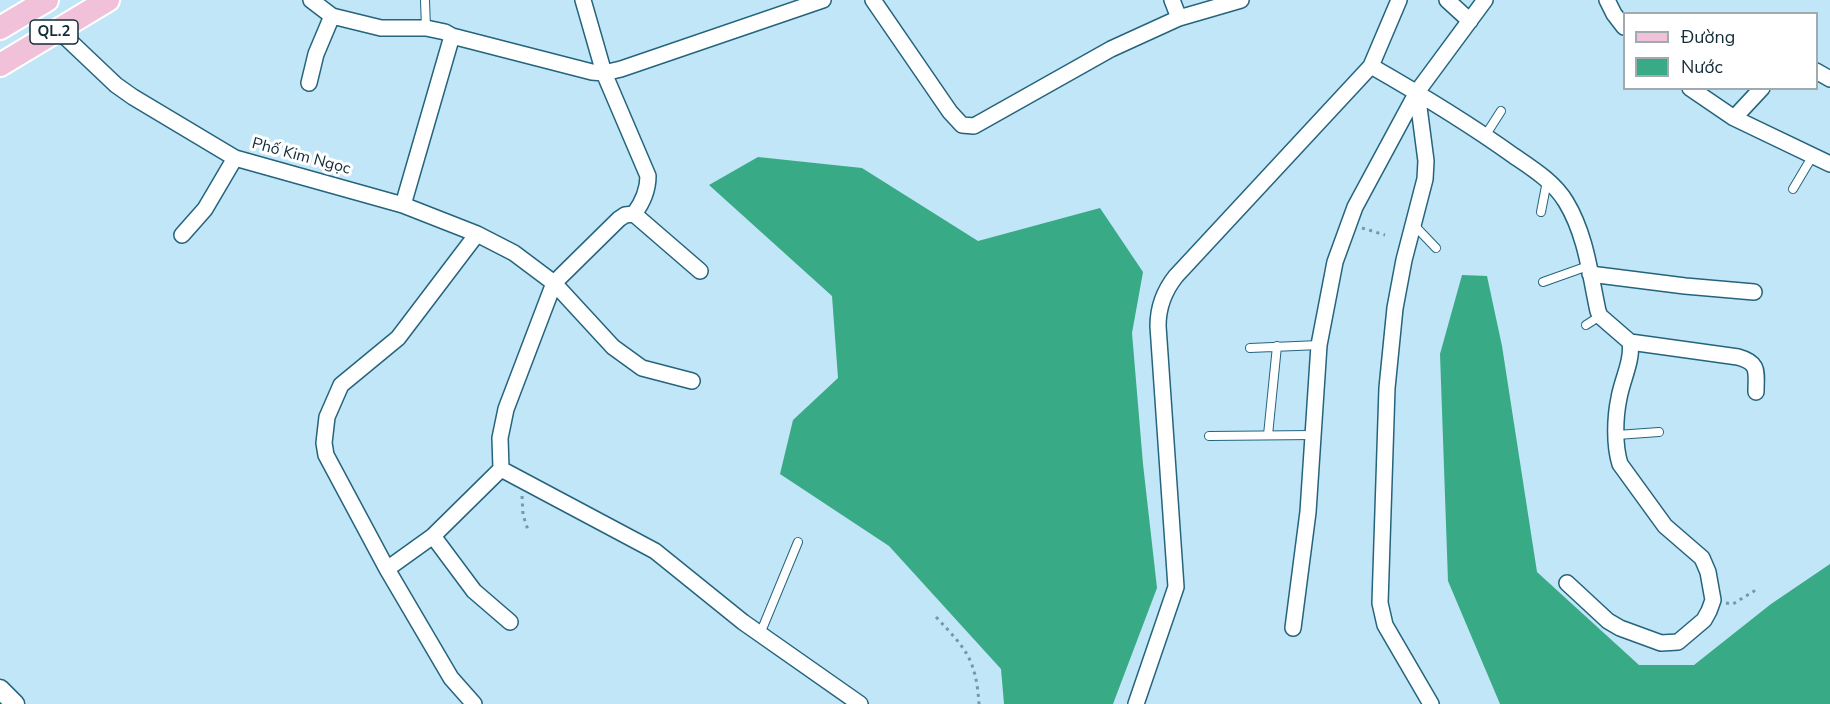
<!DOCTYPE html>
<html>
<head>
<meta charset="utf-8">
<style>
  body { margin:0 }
  #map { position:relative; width:1830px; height:704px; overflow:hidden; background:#c1e6f7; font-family:"Nunito Sans",sans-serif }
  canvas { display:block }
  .legend { position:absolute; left:1623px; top:12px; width:195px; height:78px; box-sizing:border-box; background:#fff; border:2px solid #a1abaf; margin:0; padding:8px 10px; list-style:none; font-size:18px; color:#132c38 }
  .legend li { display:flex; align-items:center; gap:12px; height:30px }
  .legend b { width:30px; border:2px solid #a1abaf }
</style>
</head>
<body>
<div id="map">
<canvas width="1830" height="704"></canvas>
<ul class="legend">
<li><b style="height:8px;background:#f0c1d9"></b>Đường</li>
<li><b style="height:16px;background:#39aa86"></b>Nước</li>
</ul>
</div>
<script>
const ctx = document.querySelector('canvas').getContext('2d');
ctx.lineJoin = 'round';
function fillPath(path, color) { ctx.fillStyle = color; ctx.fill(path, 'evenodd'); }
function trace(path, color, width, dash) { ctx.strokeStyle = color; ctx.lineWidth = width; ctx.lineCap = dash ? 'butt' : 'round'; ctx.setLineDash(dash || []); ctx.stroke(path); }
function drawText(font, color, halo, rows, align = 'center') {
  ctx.font = font + ' "Nunito Sans",sans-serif'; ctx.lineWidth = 6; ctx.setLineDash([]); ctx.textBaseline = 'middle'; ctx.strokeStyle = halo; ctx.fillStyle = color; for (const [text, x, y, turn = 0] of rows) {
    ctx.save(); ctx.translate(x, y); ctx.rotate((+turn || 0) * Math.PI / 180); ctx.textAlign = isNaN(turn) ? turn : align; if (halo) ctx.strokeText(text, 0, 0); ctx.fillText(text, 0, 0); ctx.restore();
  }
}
fillPath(new Path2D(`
  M758 157 862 168 978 241 1100 208 1143 272 1132 333 1143 464 1157 588 1113 704H1004L1001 669 889 546 780 474 793 420 838 378 832 296 709 185Z
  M1462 275 1487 276 1502 346 1537 572 1639 665H1694L1771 604 1830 564V704H1500L1448 581 1440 354Z`), '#39aa86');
const service = new Path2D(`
  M425 0 426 28
  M1485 136 1501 111
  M1793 189 1812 157
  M1541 212 1547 181
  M1413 224 1436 248
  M1543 282 1588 266
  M1586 325 1600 316
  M1250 348 1319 345
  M1268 435 1277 346
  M1617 435 1659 432
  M1209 436 1314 435
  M760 634 798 542`);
const minor = new Path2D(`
  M311 0 332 16 381 28H426L445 32 452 36 592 72 604 73 621 69 823 0
  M583 0 604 73 648 176C648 191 643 202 634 214
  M873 0 950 112 962 125 974 126 1111 49 1179 18 1241 0
  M1172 0 1179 18
  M1447 0 1470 21
  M1607 0 1614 14 1624 27
  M58 30 116 85 133 97 235 158 403 205 477 234 514 253 554 283 613 347 642 368 692 381
  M1371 66C1420 94 1468 123 1514 156 1533 169 1554 182 1566 202 1586 235 1590 274 1598 311L1600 316 1630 342 1738 357C1760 363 1756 372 1756 392
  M1816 71 1830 79
  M309 83 316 54 332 16
  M1690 88 1734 118 1830 164
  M1417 92 1426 161 1425 179 1404 260 1395 308 1387 388 1380 603 1385 625 1431 704
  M1734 118 1762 88
  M403 205 452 36
  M182 235 205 209 235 158
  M1590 274 1685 286 1754 292
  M501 469 655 551 743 622 860 704
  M433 536 474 591 510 622
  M387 569 433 536 501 469 500 438 506 409 554 283 619 219 625 215 634 214 700 271
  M1567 583 1608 621 1620 628 1661 643 1678 642 1704 620 1709 611 1713 600 1708 572 1702 558 1665 526 1620 464C1614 445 1615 417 1619 398 1622 380 1633 360 1630 342
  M1293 628 1308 512 1319 345 1335 262 1355 207 1417 92 1485 0
  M474 704 451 678 387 569 326 455 324 443 327 417 341 385 398 338 477 234
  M1136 704 1176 587 1158 326C1158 307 1164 291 1176 276L1371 66 1399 0`);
const tertiary = new Path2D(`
  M0 689 15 704`);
const primary = new Path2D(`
  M0 28 47 0
  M0 65 108 0`);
trace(service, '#24647d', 10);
trace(minor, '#24647d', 18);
trace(tertiary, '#24647d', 21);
trace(primary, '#fff', 26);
trace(new Path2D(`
  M1362 228 1385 235
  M522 496 523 515 528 530
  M1726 603 1733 604 1759 588
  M936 617C966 649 976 659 979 704`), '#7897a6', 3, [3, 4.5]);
trace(service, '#fff', 8);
trace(minor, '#fff', 15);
trace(tertiary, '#fff', 18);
trace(primary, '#f0c1d9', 22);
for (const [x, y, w] of [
  [54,32,48]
]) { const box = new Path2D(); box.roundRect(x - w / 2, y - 12, w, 24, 4.5); ctx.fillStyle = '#fff'; ctx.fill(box); trace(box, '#132c38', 1.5); }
drawText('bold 15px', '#132c38', null, [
  ["QL.2",54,32]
]);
drawText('16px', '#132c38', '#fff', [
  ["Phố Kim Ngọc",301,157,15]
]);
</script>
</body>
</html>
